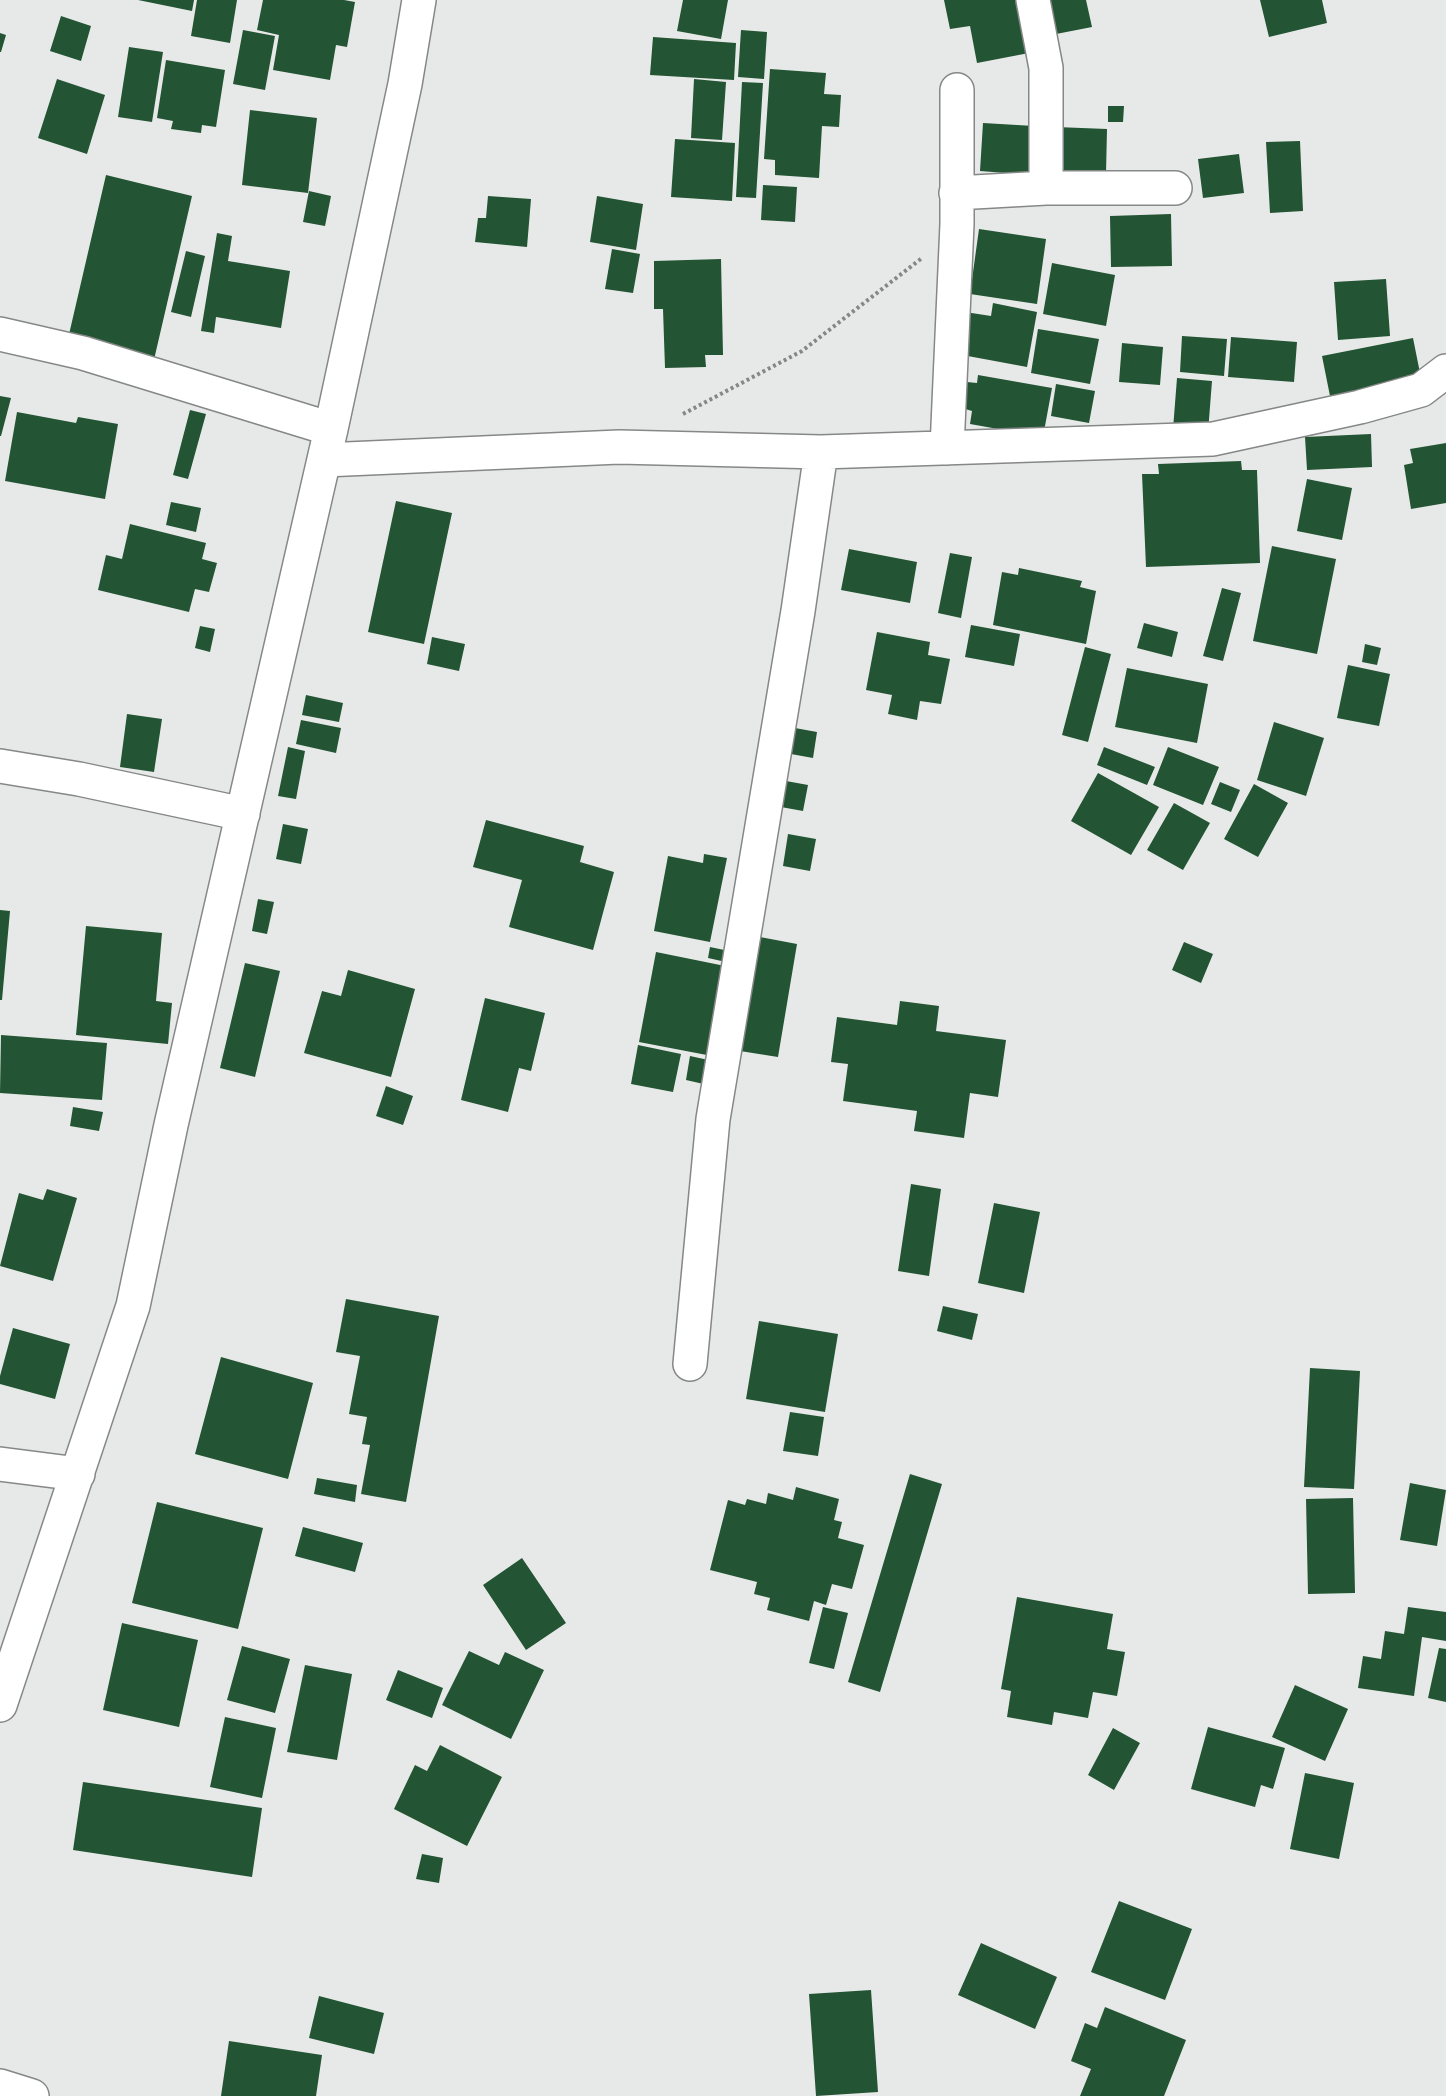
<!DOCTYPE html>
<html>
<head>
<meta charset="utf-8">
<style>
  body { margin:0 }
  canvas { display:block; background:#e6e9e7 }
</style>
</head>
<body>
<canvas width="1446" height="2096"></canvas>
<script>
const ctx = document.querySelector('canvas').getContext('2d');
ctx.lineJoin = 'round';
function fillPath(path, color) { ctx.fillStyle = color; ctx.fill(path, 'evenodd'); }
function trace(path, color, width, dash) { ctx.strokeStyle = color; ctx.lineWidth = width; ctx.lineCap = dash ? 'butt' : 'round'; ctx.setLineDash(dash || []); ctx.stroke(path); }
fillPath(new Path2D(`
  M138 0H194L192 11Z
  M197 0H237L230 43 191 36Z
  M263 0H344L355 2 347 47 336 45 330 80 273 70 279 35 257 30Z
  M683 0H728L721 39 677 31Z
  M944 0H1019L1029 53 977 63 970 26 950 29Z
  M1045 0H1086L1092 27 1051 35Z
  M1260 0H1322L1327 23 1269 37Z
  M61 16 91 26 81 61 50 51Z
  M243 30 275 36 265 90 233 84Z
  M741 30 767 32 764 79 738 77Z
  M0 33 6 35 1 52H0Z
  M653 37 736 43 734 80 650 75Z
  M129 47 163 52 152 122 118 117Z
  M166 60 225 70 216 127 202 125 201 133 171 129 173 121 157 118Z
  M770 69 826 73 824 94 841 95 839 127 822 126 819 178 775 175V160L764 159Z
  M57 79 105 95 87 154 38 138Z
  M694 79 726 82 722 140 691 138Z
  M742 82 763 83 756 198 736 197Z
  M1108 106H1124L1123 122H1108Z
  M250 110 317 118 308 193 242 185Z
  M983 123 1034 126 1031 175 980 171Z
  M1056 127 1107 129 1106 174 1055 172Z
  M675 139 735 143 732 201 671 197Z
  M1300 141 1303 211 1270 213 1266 142Z
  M1239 154 1244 193 1203 198 1198 159Z
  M106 175 192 196 153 364 67 343Z
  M763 185 797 187 795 222 761 220Z
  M309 191 331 196 325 226 303 222Z
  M488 196 531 199 527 247 475 242 478 218H486Z
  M597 196 643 204 636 250 590 242Z
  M1171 214 1172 266 1111 267 1110 216Z
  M979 229 1046 239 1037 304 970 294Z
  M217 233 232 236 228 261 290 271 281 328 216 317 214 333 201 331Z
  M612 249 640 254 633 293 605 289Z
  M186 251 205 256 191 317 171 312Z
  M721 259 723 355H705L706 367 665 368 663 309H654V261Z
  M1052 263 1115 275 1106 326 1043 314Z
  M1386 279 1390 336 1338 340 1334 282Z
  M993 303 1037 312 1027 367 957 354 965 312 991 316Z
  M1038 329 1099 339 1090 384 1031 373Z
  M1182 336 1227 339 1224 376 1180 372Z
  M1231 337 1297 342 1294 382 1228 377Z
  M1413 338 1421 378 1330 396 1322 356Z
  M1122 343 1163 347 1160 385 1119 382Z
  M978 375 1052 388 1043 437 970 424 972 411 962 408 967 382 977 383Z
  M1177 378 1212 381 1208 432 1173 429Z
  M1056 384 1095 391 1089 423 1051 416Z
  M0 396 11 398 1 436H0Z
  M190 410 206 414 188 479 173 475Z
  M17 412 76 423 78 417 118 424 105 499 5 481Z
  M1371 434 1372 467 1307 470 1305 437Z
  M1446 443V503L1411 509 1404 465 1413 463 1410 449Z
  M1241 461 1242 470H1257L1260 563 1146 567 1142 474H1159L1158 464Z
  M1307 479 1352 488 1342 540 1297 531Z
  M396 501 452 513 424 644 368 632Z
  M171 502 201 508 196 532 166 525Z
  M130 524 206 543 202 559 217 563 209 592 195 589 189 612 98 590 106 555 122 559Z
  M1272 546 1336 559 1317 654 1253 641Z
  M849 549 917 562 910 603 841 590Z
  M950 553 972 557 961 618 938 613Z
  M1019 568 1082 581 1080 587 1096 591 1086 644 993 625 1002 572 1018 575Z
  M1222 588 1241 593 1223 661 1203 656Z
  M1144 623 1178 632 1172 657 1137 648Z
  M971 625 1020 634 1014 666 965 657Z
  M200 626 215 629 210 652 195 648Z
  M877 632 930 642 928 655 950 659 941 704 920 701 917 720 888 714 892 695 866 690Z
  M432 637 465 644 459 671 427 664Z
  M1365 644 1381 648 1377 665 1362 662Z
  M1085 647 1111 654 1088 742 1062 735Z
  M1348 665 1390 674 1379 726 1337 718Z
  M1127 668 1208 684 1197 743 1115 727Z
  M306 695 343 703 339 722 302 715Z
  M127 714 162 719 154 772 120 767Z
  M301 720 341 728 336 753 296 744Z
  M1274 722 1324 738 1306 796 1257 780Z
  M795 728 817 732 813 758 791 754Z
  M288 747 305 751 296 799 278 796Z
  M1104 747 1155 767 1147 785 1097 765Z
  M1168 747 1219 767 1203 805 1153 785Z
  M1098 773 1159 807 1131 855 1071 821Z
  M786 781 808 785 803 811 781 807Z
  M1220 782 1240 790 1231 812 1211 804Z
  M1254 784 1288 803 1258 857 1224 839Z
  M1174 803 1210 823 1183 870 1147 850Z
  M486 820 584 846 580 862 614 872 593 950 509 927 522 880 473 867Z
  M283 824 308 829 301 864 276 859Z
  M788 834 816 839 810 871 783 866Z
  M704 854 727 858 710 942 654 931 668 856 703 863Z
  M258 899 274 902 267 934 252 931Z
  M0 910 10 911 2 1000H0Z
  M86 926 162 933 156 1001 172 1003 168 1044 76 1035Z
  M760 937 797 944 778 1057 740 1051Z
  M1184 942 1213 954 1201 983 1172 970Z
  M710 947 729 951 726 962 708 958Z
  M656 952 730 967 712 1056 639 1042Z
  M245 963 280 971 255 1077 220 1068Z
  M348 970 415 989 391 1077 304 1053 322 991 341 996Z
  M485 998 545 1013 531 1071 519 1068 508 1112 461 1100Z
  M900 1001 939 1006 936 1031 1006 1040 998 1097 970 1093 964 1138 914 1131 917 1111 843 1101 848 1064 831 1062 837 1017 897 1025Z
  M1 1035 107 1043 102 1100 0 1093Z
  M638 1045 681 1054 673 1092 631 1084Z
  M690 1056 713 1061 708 1085 686 1080Z
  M386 1086 413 1096 403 1125 376 1116Z
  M73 1107 103 1112 99 1131 70 1126Z
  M911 1184 941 1189 929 1276 898 1271Z
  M47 1189 77 1198 53 1281 0 1266 19 1193 43 1200Z
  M994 1203 1040 1212 1024 1293 978 1283Z
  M346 1299 439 1316 406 1502 361 1494 370 1445 362 1444 367 1417 349 1414 360 1356 336 1352Z
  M943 1306 978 1314 972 1340 937 1331Z
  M759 1321 838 1334 825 1412 746 1399Z
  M13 1328 70 1344 55 1399 0 1384V1376Z
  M221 1357 313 1383 288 1479 195 1454Z
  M1310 1368 1360 1371 1354 1489 1304 1487Z
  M790 1412 824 1417 818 1456 783 1451Z
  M910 1474 942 1484 880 1692 848 1682Z
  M317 1478 357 1485 355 1502 314 1494Z
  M1410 1483 1446 1490 1437 1546 1400 1540Z
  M796 1487 839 1499 834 1520 842 1522 838 1538 864 1545 852 1589 832 1584 826 1605 814 1601 809 1621 767 1610 770 1598 754 1594 757 1582 710 1570 728 1500 745 1505 747 1499 766 1504 768 1493 793 1500Z
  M1353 1498 1355 1593 1308 1594 1306 1499Z
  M157 1502 263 1528 238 1629 132 1603Z
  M303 1527 363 1543 355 1572 295 1556Z
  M522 1558 566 1623 526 1650 483 1585Z
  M1017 1597 1113 1614 1107 1649 1125 1652 1117 1696 1093 1692 1088 1718 1054 1712 1052 1725 1007 1717 1011 1691 1001 1689Z
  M823 1607 848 1613 834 1669 809 1663Z
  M1408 1607 1446 1612V1641L1422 1637 1414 1696 1358 1688 1363 1656 1381 1659 1385 1631 1404 1634Z
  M122 1623 198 1640 179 1727 103 1710Z
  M242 1646 290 1659 275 1713 227 1700Z
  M1439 1648 1446 1649V1702L1428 1698Z
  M469 1651 499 1665 505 1652 544 1670 511 1739 442 1705Z
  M305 1665 352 1674 337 1760 287 1752Z
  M398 1670 443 1688 432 1718 386 1700Z
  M1295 1685 1348 1709 1325 1761 1272 1737Z
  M225 1717 276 1728 262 1798 210 1787Z
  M1208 1727 1285 1748 1273 1789 1261 1785 1255 1807 1191 1789Z
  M1113 1728 1140 1743 1114 1790 1088 1775Z
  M440 1745 502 1777 467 1846 394 1809 415 1765 427 1771Z
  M1305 1773 1354 1783 1339 1859 1290 1849Z
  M83 1782 262 1808 252 1877 73 1850Z
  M422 1854 443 1858 439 1883 416 1879Z
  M1119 1901 1192 1929 1165 2000 1091 1972Z
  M981 1943 1057 1977 1035 2029 958 1995Z
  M871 1990 878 2092 816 2096 809 1994Z
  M319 1996 384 2013 374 2054 309 2038Z
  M1105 2007 1186 2040 1164 2096H1080L1091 2069 1071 2061 1085 2023 1097 2028Z
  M229 2041 322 2055 316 2096H221Z`), '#235433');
const minor = new Path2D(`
  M1033 0 1046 68V188
  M956 193 1046 188H1175
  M0 334 83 353 331 429
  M947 448 957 224V90
  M324 460 619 447 821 452 1213 439 1360 407 1421 390 1446 371
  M0 766 79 779 243 814
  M690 1364 713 1119 798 611 821 452
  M0 1464 78 1474
  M0 1705 133 1306 171 1125 331 429 405 84 419 0
  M0 2086 32 2096`);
trace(minor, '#858886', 36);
trace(new Path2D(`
  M683 414 802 351 922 258`), '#868887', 4, [3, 3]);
trace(minor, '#fff', 33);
</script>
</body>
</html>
